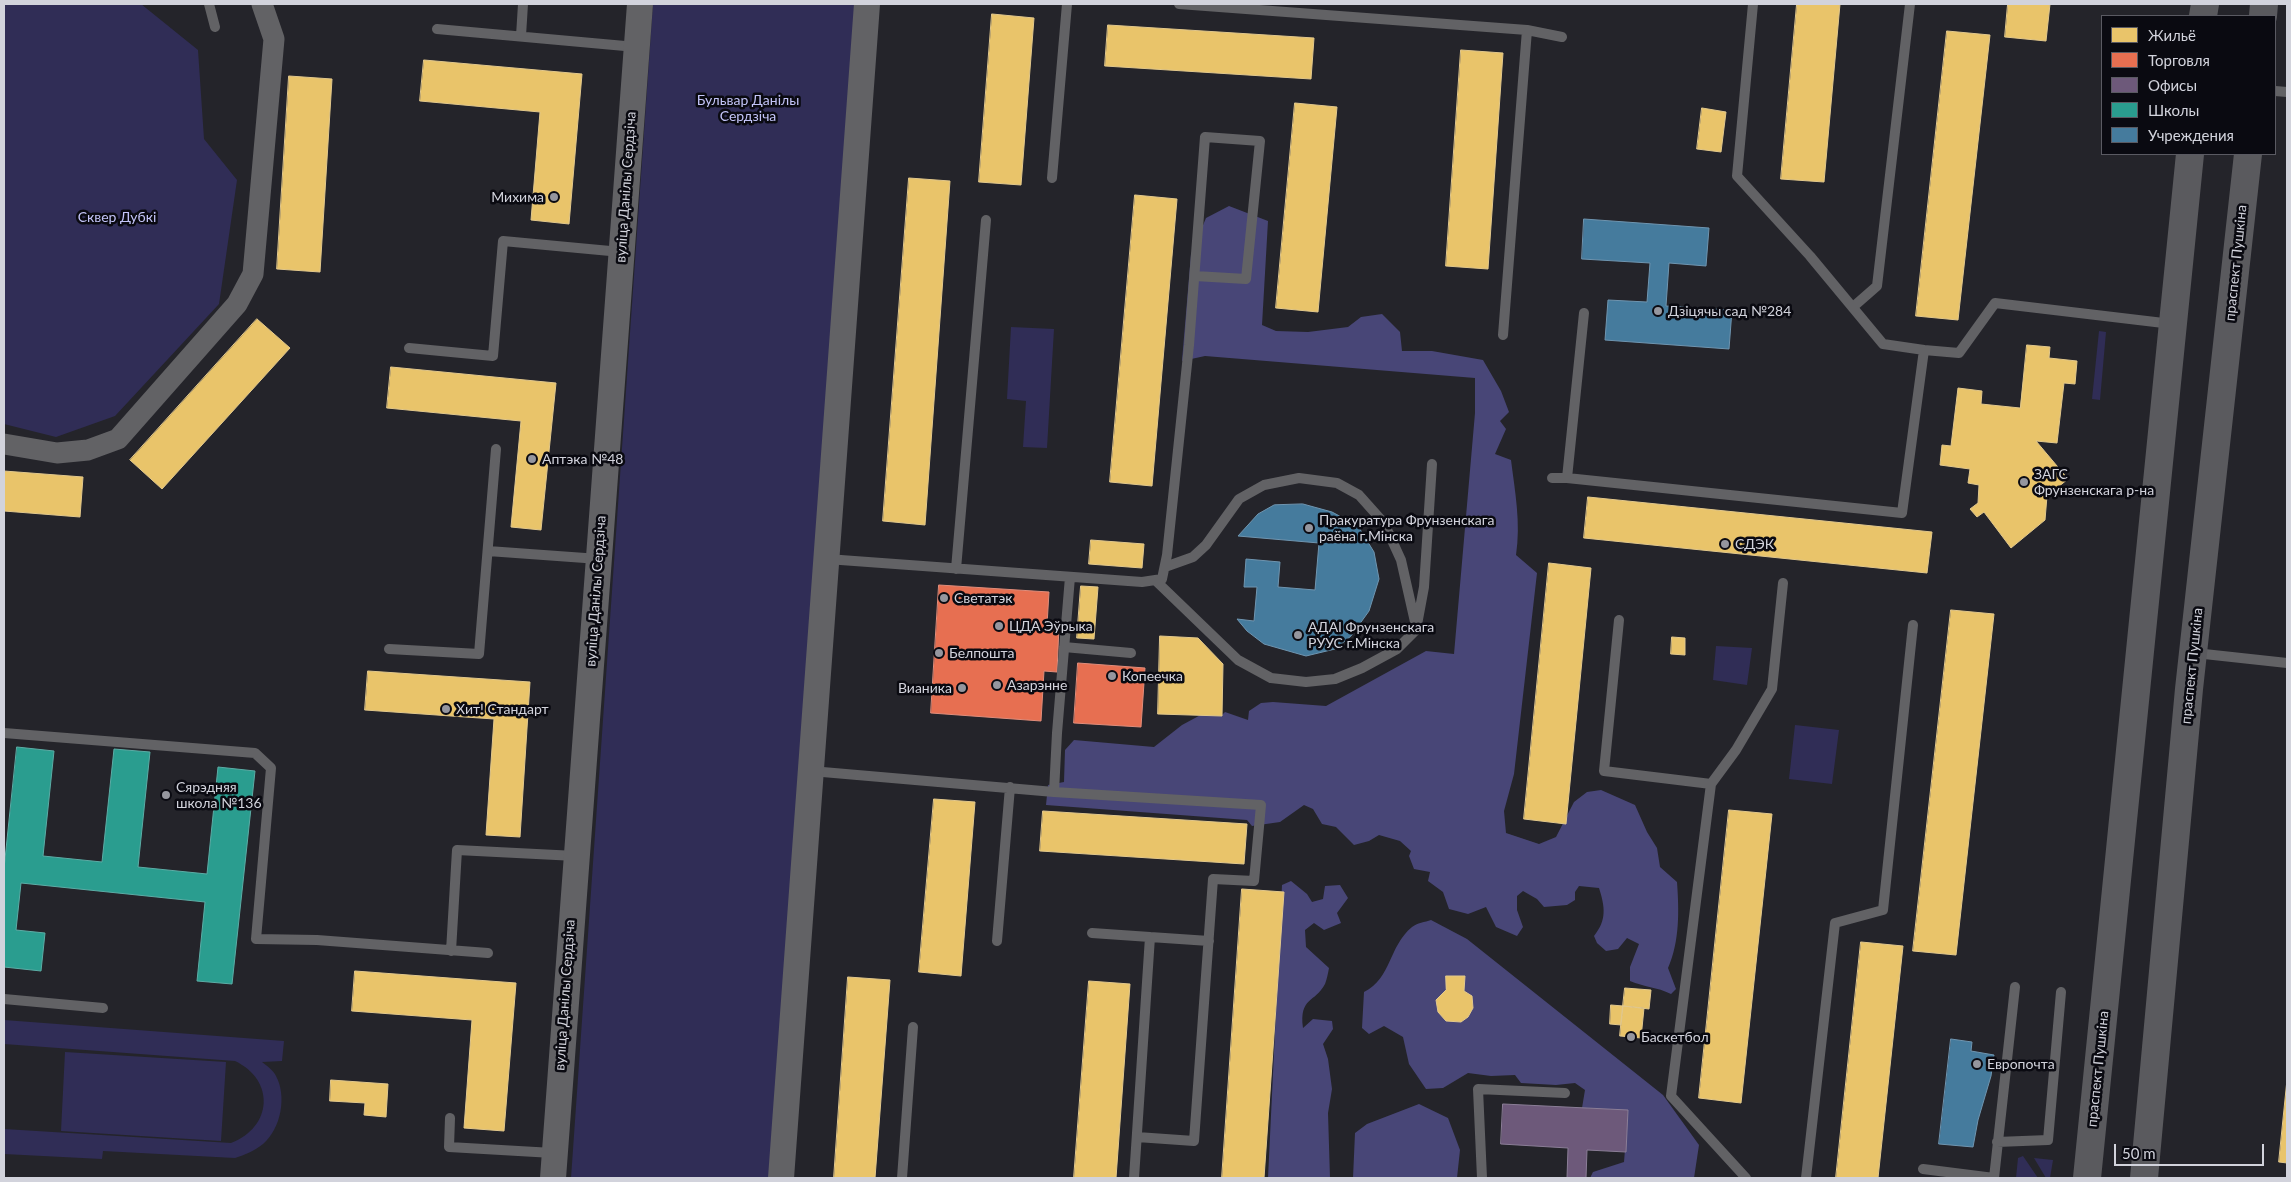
<!DOCTYPE html>
<html>
<head>
<meta charset="utf-8">
<style>
  body { margin:0 }
  #map { position:relative; width:2291px; height:1182px; overflow:hidden; background:#24242a; font-family:Lato,sans-serif }
  canvas { display:block }
  .frame { position:absolute; inset:0; border:5px solid #d2d3dc; pointer-events:none }
  .legend { position:absolute; left:2101px; top:15px; width:175px; height:140px; box-sizing:border-box; background:#0a0a11; border:1px solid #5a5a62; margin:0; padding:6px 9px; list-style:none; font-size:15px; color:#d2d3dc }
  .legend li { display:flex; align-items:center; gap:10px; height:25px }
  .legend b { width:25px; border:1px solid #5a5a62 }
  .scale { position:absolute; left:2114px; top:1144px; width:150px; height:22px; box-sizing:border-box; border:2px solid #d2d3dc; border-top:0; padding-left:6px; font-size:15px; line-height:18px; white-space:nowrap; color:#d2d3dc; -webkit-text-stroke:4px #0a0a11; paint-order:stroke }
</style>
</head>
<body>
<div id="map">
<canvas width="2291" height="1182"></canvas>
<div class="frame"></div>
<ul class="legend">
<li><b style="height:14px;background:#e9c46a"></b>Жильё</li>
<li><b style="height:14px;background:#e76f51"></b>Торговля</li>
<li><b style="height:14px;background:#6d597a"></b>Офисы</li>
<li><b style="height:14px;background:#2a9d8f"></b>Школы</li>
<li><b style="height:14px;background:#457b9d"></b>Учреждения</li>
</ul>
<div class="scale">50 m</div>
</div>
<script>
const ctx = document.querySelector('canvas').getContext('2d');
ctx.lineJoin = 'round';
function fillPath(path, color) { ctx.fillStyle = color; ctx.fill(path, 'evenodd'); }
function trace(path, color, width, dash) { ctx.strokeStyle = color; ctx.lineWidth = width; ctx.lineCap = dash ? 'butt' : 'round'; ctx.setLineDash(dash || []); ctx.stroke(path); }
function drawText(font, color, halo, rows, align = 'center') {
  ctx.font = font + ' Lato,sans-serif'; ctx.lineWidth = 5; ctx.setLineDash([]); ctx.textBaseline = 'middle'; ctx.strokeStyle = halo; ctx.fillStyle = color; for (const [text, x, y, turn = 0] of rows) {
    ctx.save(); ctx.translate(x, y); ctx.rotate((+turn || 0) * Math.PI / 180); ctx.textAlign = isNaN(turn) ? turn : align; if (halo) ctx.strokeText(text, 0, 0); ctx.fillText(text, 0, 0); ctx.restore();
  }
}
fillPath(new Path2D(`
  M4 4H141L198 50 204 139 237 180 219 304 115 416 56 437 4 424Z
  M653 4H857L771 1178H571Z
  M1011 327 1054 329 1047 448 1023 447 1026 401 1007 399Z
  M2099 331 2106 332 2100 400 2092 399Z
  M1716 646 1752 648 1747 685 1713 680Z
  M1795 725 1839 730 1832 784 1789 779Z
  M4 1020 284 1041 282 1061 262 1062C267 1066 273 1070 276 1076 287 1096 281 1129 263 1144 254 1151 245 1155 235 1158L103 1151 102 1159 4 1154V1129L231 1143C273 1127 275 1080 235 1061L4 1044Z
  M65 1052 226 1062 221 1141 61 1131Z
  M2023 1156 2038 1178H2016L2018 1158Z
  M2034 1158 2053 1160 2050 1178H2046Z`), '#302d56');
fillPath(new Path2D(`
  M1229 206 1268 221 1262 325 1276 331 1308 332 1348 327 1361 317 1382 314 1400 332 1402 351H1432L1483 360 1501 391 1509 412 1500 421 1506 429 1495 454 1511 460C1515 492 1521 523 1516 555L1537 573 1514 774 1504 811 1506 833 1539 844 1556 837 1574 802 1587 792 1601 790 1635 805 1647 832 1657 848 1660 867 1677 882C1679 910 1680 941 1668 968L1676 989 1671 994C1657 987 1644 987 1630 981V967L1639 944 1627 938 1618 949 1606 951 1597 943 1594 936C1607 920 1605 907 1599 888L1579 886 1575 892V900L1567 905 1544 907 1537 899 1523 891 1517 896V910L1523 927 1517 936 1496 927 1486 907 1468 914 1449 909 1443 892 1428 881 1430 872 1414 869 1409 856 1411 851 1400 841 1379 835 1369 841 1354 845 1336 827 1322 824 1313 809 1304 805 1280 822 1252 826 1247 820 1046 805 1048 785 1064 782 1065 750 1074 740 1154 747 1182 725 1208 711 1221 716 1225 712 1248 720 1249 711 1261 703 1273 702 1326 706 1426 651 1454 654 1475 413V378L1205 356 1182 361 1191 254 1206 218Z
  M1291 881 1307 894 1312 902 1323 899 1325 886 1340 885 1348 898 1337 913 1341 923 1324 930 1314 923 1305 930 1306 947 1329 968C1328 973 1327 979 1325 984 1315 1003 1299 997 1303 1028L1313 1019 1332 1021 1333 1029 1323 1044 1328 1059 1332 1089 1328 1113 1330 1178H1268L1282 885Z
  M1431 920 1467 939 1663 1095 1699 1145 1694 1178H1590L1593 1172 1624 1162 1628 1111 1582 1108 1585 1090 1575 1083 1556 1085 1521 1083 1515 1075 1491 1076 1468 1073 1443 1088 1426 1089 1409 1064 1403 1037 1384 1026 1369 1034 1362 1028 1364 992C1392 978 1388 947 1412 927 1417 923 1425 922 1431 920Z
  M1419 1104 1448 1118 1460 1150 1457 1178H1353L1355 1133 1367 1124Z`), '#484677');
const homes = new Path2D(`
  M1797 4H1840L1824 182 1781 179Z
  M2008 4H2050L2046 41 2005 37Z
  M992 14 1034 18 1021 185 979 182Z
  M1108 25 1314 38 1311 79 1105 66Z
  M1947 31 1990 35 1958 320 1916 316Z
  M1461 50 1503 53 1488 269 1446 266Z
  M424 60 582 74 569 224 531 220 540 112 420 101Z
  M289 76 332 79 320 272 277 269Z
  M1295 103 1337 107 1318 312 1276 308Z
  M1702 108 1726 112 1721 152 1697 149Z
  M909 178 950 181 925 525 883 521Z
  M1135 195 1177 199 1152 486 1110 482Z
  M257 319 290 348 162 489 130 460Z
  M2027 345 2050 347 2049 358 2077 361 2075 384 2064 383 2057 443 2036 441 2068 479 2047 496 2045 520 2011 548 1984 512 1977 517 1970 509 1978 503 1979 485 1968 483 1970 469 1940 465 1942 445 1951 446 1958 388 1982 391 1981 404 2020 408Z
  M391 367 556 383 541 530 511 527 521 421 387 408Z
  M4 471 83 477 80 517 4 511Z
  M1588 497 1932 532 1927 573 1584 538Z
  M1091 540 1144 544 1142 568 1089 564Z
  M1549 563 1591 568 1566 824 1524 819Z
  M1081 586 1098 587 1094 639 1077 638Z
  M1951 610 1994 614 1956 955 1913 951Z
  M1160 636 1198 638 1223 664 1222 716 1158 714Z
  M1672 637 1685 638V655L1671 654Z
  M368 671 530 682 520 837 486 835 494 719 365 710Z
  M934 799 975 802 961 976 919 972Z
  M1729 810 1772 814 1741 1103 1699 1098Z
  M1043 811 1247 824 1244 864 1040 851Z
  M1242 889 1284 892 1264 1178H1222Z
  M1861 942 1903 946 1878 1178H1836Z
  M355 971 516 983 504 1131 464 1128 472 1020 352 1011Z
  M1446 976H1465L1464 991 1472 996 1473 1008 1468 1017 1461 1022 1446 1021 1438 1012 1436 1000 1446 990Z
  M848 977 890 980 875 1178H834Z
  M1089 981 1130 984 1116 1178H1074Z
  M1625 988 1651 990 1649 1009 1623 1006Z
  M1611 1005 1623 1006 1621 1025 1610 1024Z
  M1623 1006 1644 1008 1641 1038 1620 1036Z
  M331 1080 388 1084 386 1117 364 1115 365 1103 330 1101Z
  M2287 1080V1163L2279 1162Z`);
fillPath(homes, '#e9c46a');
trace(homes, '#e2c88c', 1);
const shops = new Path2D(`
  M939 585 1049 592 1047 625 1059 626 1057 672 1044 671 1041 721 931 713Z
  M1078 663 1145 668 1141 727 1074 723Z`);
fillPath(shops, '#e76f51');
trace(shops, '#e18d7b', 1);
const offices = new Path2D(`
  M1503 1104 1628 1110 1626 1152 1587 1150 1586 1178H1567L1568 1148 1501 1144Z`);
fillPath(offices, '#6d597a');
trace(offices, '#8b7e97', 1);
const schools = new Path2D(`
  M17 747 54 751 43 856 102 862 114 749 150 752 138 867 207 874 218 767 255 771 232 984 197 981 205 902 21 883 16 930 45 933 41 971 4 967V869Z`);
fillPath(schools, '#2a9d8f');
trace(schools, '#5cada6', 1);
const public = new Path2D(`
  M1584 219 1709 228 1706 266 1669 263 1666 306 1732 310 1729 349 1605 340 1608 300 1647 302 1650 263 1582 259Z
  M1303 504 1332 512 1358 526 1374 552 1379 579 1369 611 1351 636 1335 649 1306 656 1264 644 1247 631 1237 619 1254 621 1257 587H1244L1246 559 1280 562 1278 587 1315 590 1319 543 1238 536 1258 514 1274 505Z
  M1951 1039 1972 1042 1971 1051 1994 1055 1991 1076 1978 1120 1973 1147 1939 1144Z`);
fillPath(public, '#457b9d');
trace(public, '#6f95b0', 1);
trace(new Path2D(`
  M209 4 215 27
  M1179 4 1527 30 1562 37
  M1753 4 1737 176 1810 256 1883 344 1924 350
  M437 29 636 47
  M521 36 523 4
  M2275 91 2287 92
  M1052 178 1067 4
  M1853 307 1877 286 1910 4
  M1503 335 1527 30
  M409 348 493 356 503 241 621 252
  M1552 478H1567L1902 513 1924 350 1959 353 1995 303 2172 324
  M1567 478 1584 313
  M488 551 599 559
  M827 559 1142 582 1162 579 1167 555 1189 345 1205 137 1260 141 1246 279 1195 276
  M1165 567 1193 557 1206 545 1239 499 1264 485 1299 478 1337 483 1359 495 1384 523 1401 560 1415 622
  M956 569 986 220
  M1155 580 1238 660 1271 678 1306 682 1335 679 1362 668 1397 649 1416 630 1424 587 1432 464
  M1619 620 1604 771 1711 784
  M1064 647 1131 653
  M389 649 479 654 496 449
  M2195 653 2287 663
  M4 733 255 753 271 768 256 939 317 940 488 953
  M811 771 1054 792 1261 805 1254 881 1213 879 1194 1141 1137 1137
  M1054 792 1057 733 1070 577
  M1092 933 1150 937
  M997 941 1010 787
  M451 951 457 850 576 856
  M4 999 103 1008
  M450 1118 449 1147 553 1153
  M1997 1142 2048 1140 2061 992
  M1923 1169 1994 1178
  M902 1178 913 1027
  M1134 1178 1150 937 1209 941
  M1482 1178 1478 1089 1565 1093
  M1746 1178 1671 1096 1711 784 1736 750 1772 689 1783 583
  M1806 1178 1835 923 1883 910 1913 625
  M1994 1178 2015 987`), '#626265', 10);
trace(new Path2D(`
  M4 444 57 453 88 450 118 439 237 304 253 274 274 39 262 4`), '#626265', 21);
trace(new Path2D(`
  M553 1178 640 4
  M781 1178 867 4`), '#626265', 26);
trace(new Path2D(`
  M2203 16 2205 4
  M2263 16 2264 4
  M2087 1178 2190 154
  M2144 1178 2189 689 2248 154`), '#5a5a5e', 28);
for (const [x, y, r, color] of [
  [554,197,5,"#95969e"],
  [1658,311,5,"#95969e"],
  [532,459,5,"#95969e"],
  [2024,482,5,"#95969e"],
  [1309,528,5,"#95969e"],
  [1725,544,5,"#95969e"],
  [944,598,5,"#95969e"],
  [999,626,5,"#95969e"],
  [1298,635,5,"#95969e"],
  [939,653,5,"#95969e"],
  [1112,676,5,"#95969e"],
  [997,685,5,"#95969e"],
  [962,688,5,"#95969e"],
  [446,709,5,"#95969e"],
  [166,795,5,"#95969e"],
  [1631,1037,5,"#95969e"],
  [1977,1064,5,"#95969e"]
]) { const dot = new Path2D(); dot.arc(x, y, r, 0, 2 * Math.PI); ctx.fillStyle = color; ctx.fill(dot); trace(dot, '#0a0a11', 2); }
drawText('14px', '#c3c4f8', '#0a0a11', [
  ["Бульвар Данілы",748,100],
  ["Сердзіча",748,116],
  ["Сквер Дубкі",117,217]
]);
drawText('14px', '#d2d3dc', '#0a0a11', [
  ["вуліца Данілы Сердзіча",626,187,-86],
  ["праспект Пушкіна",2236,263,-84],
  ["вуліца Данілы Сердзіча",596,591,-86],
  ["праспект Пушкіна",2192,666,-84],
  ["вуліца Данілы Сердзіча",565,995,-86],
  ["праспект Пушкіна",2098,1069,-84]
]);
drawText('14px', '#d2d3dc', '#0a0a11', [
  ["Михима",544,197,"right"],
  ["Дзіцячы сад №284",1668,311],
  ["Аптэка №48",542,459],
  ["ЗАГС",2034,474],
  ["Фрунзенскага р-на",2034,490],
  ["Пракуратура Фрунзенскага",1319,520],
  ["раёна г.Мінска",1319,536],
  ["СДЭК",1735,544],
  ["Светатэк",954,598],
  ["ЦДА Эўрыка",1009,626],
  ["АДАІ Фрунзенскага",1308,627],
  ["РУУС г.Мінска",1308,643],
  ["Белпошта",949,653],
  ["Копеечка",1122,676],
  ["Азарэнне",1007,685],
  ["Вианика",952,688,"right"],
  ["Хит! Стандарт",456,709],
  ["Сярэдняя",176,787],
  ["школа №136",176,803],
  ["Баскетбол",1641,1037],
  ["Европочта",1987,1064]
], 'left');
</script>
</body>
</html>
